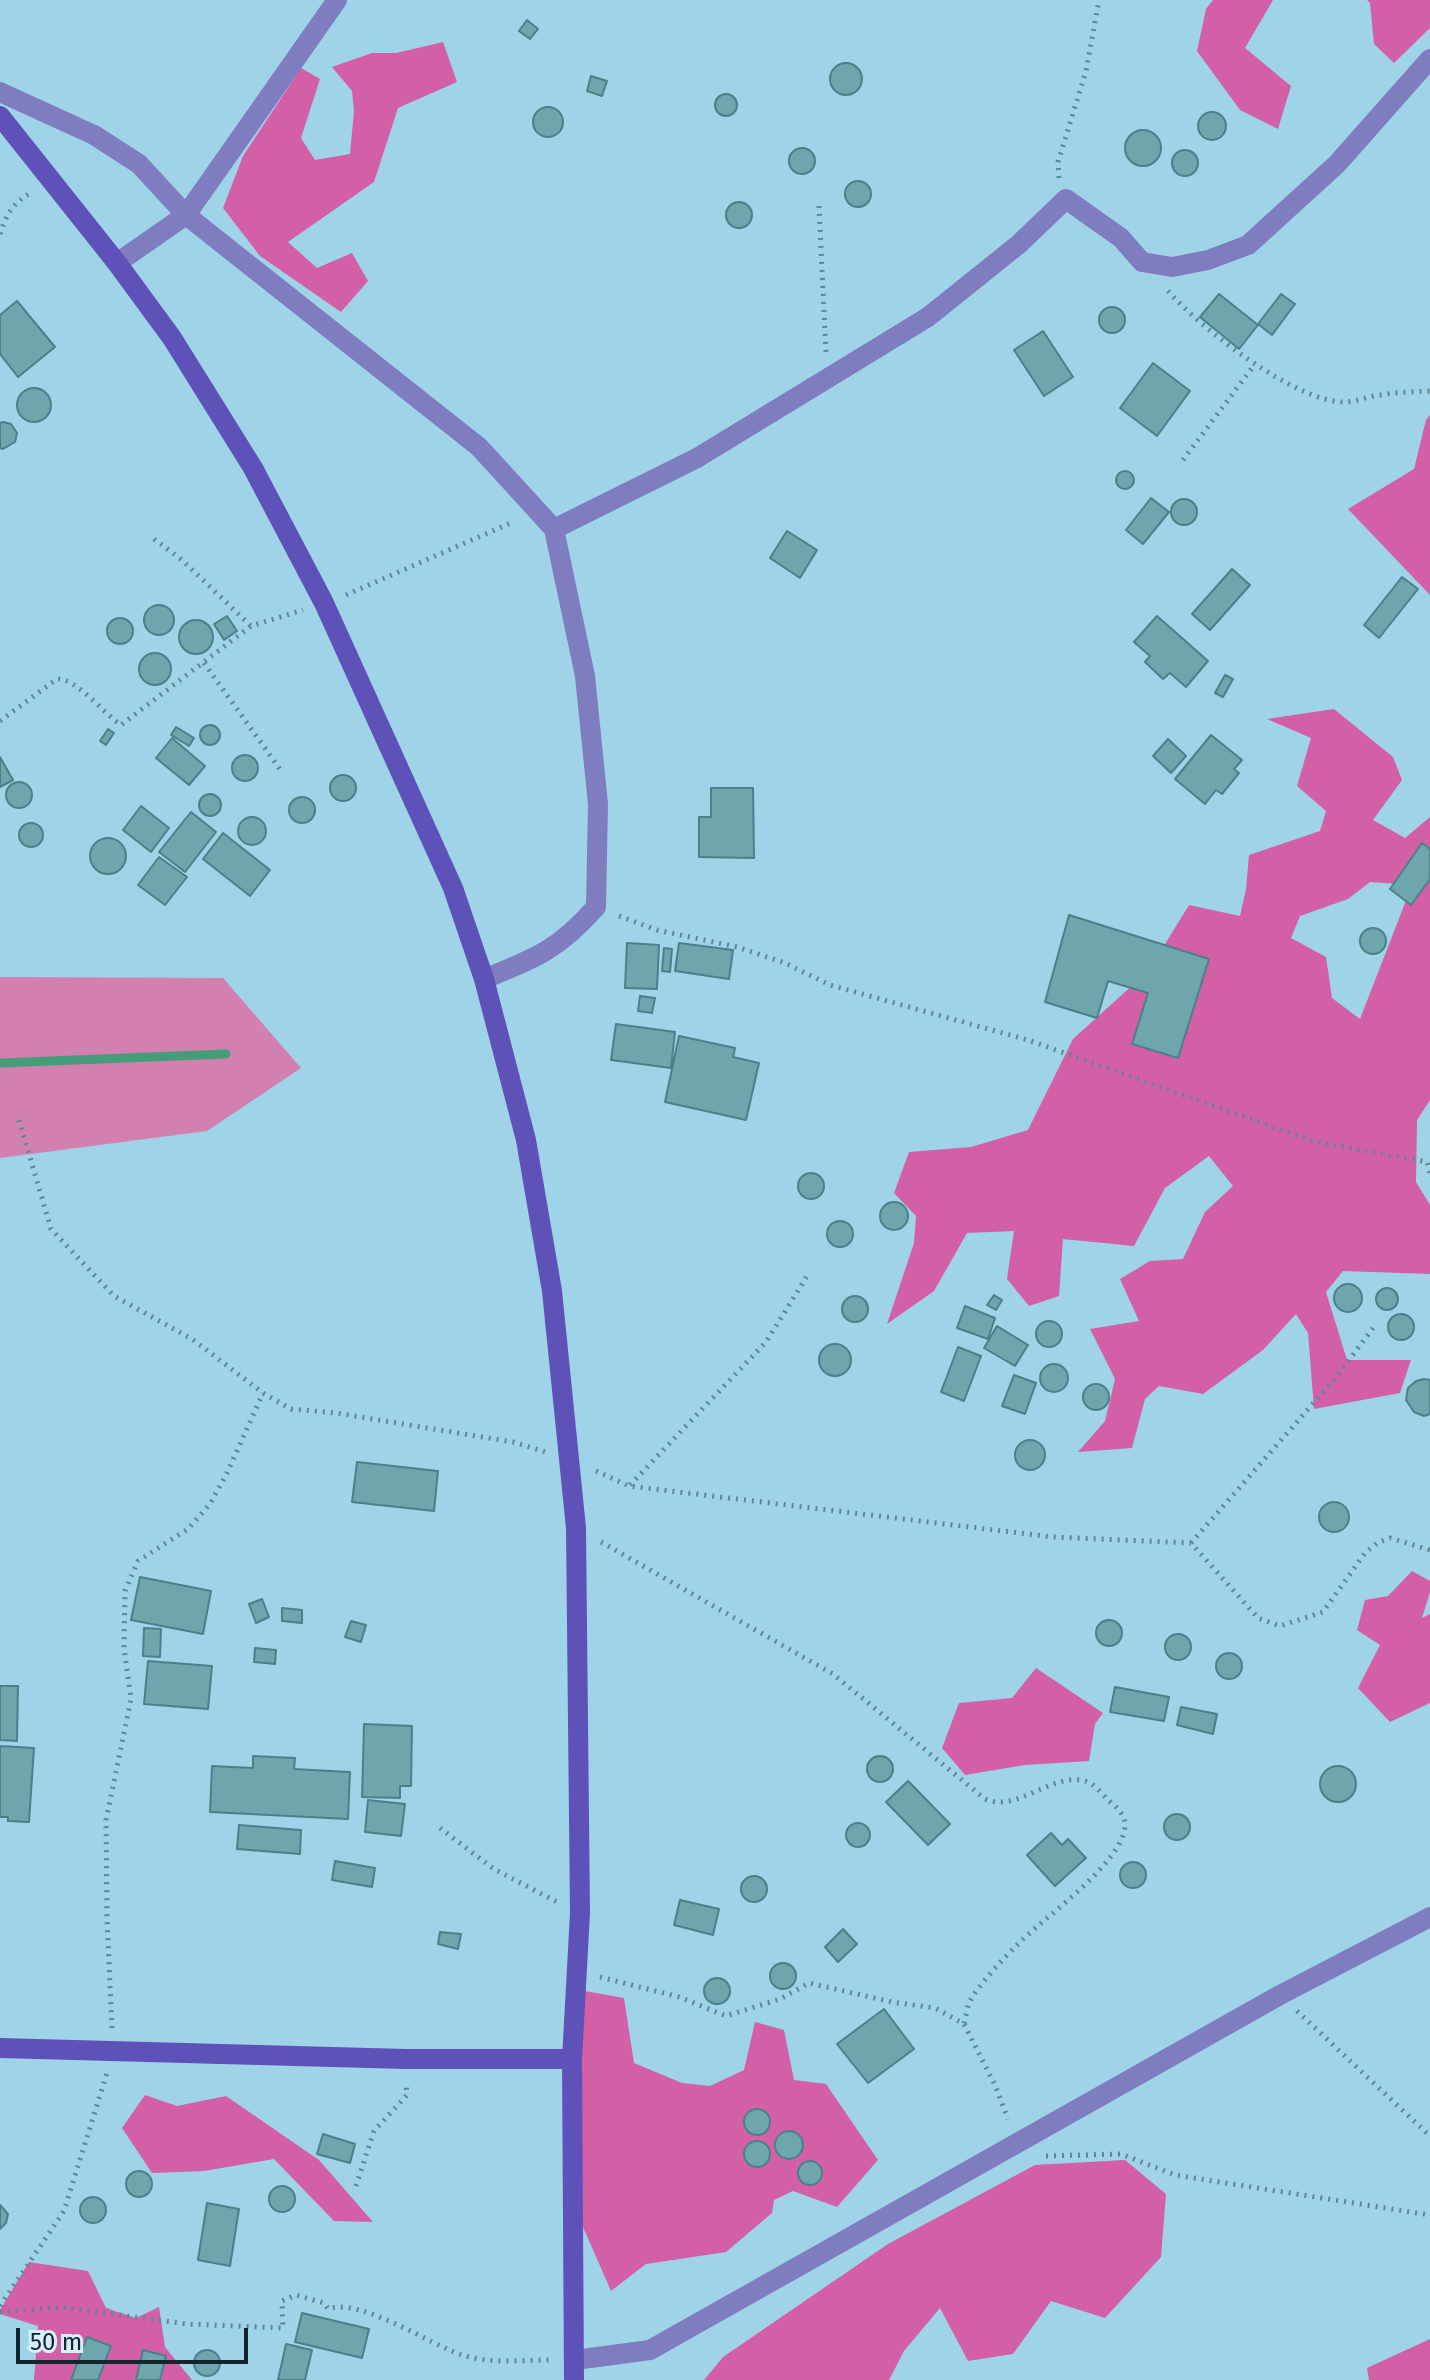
<!DOCTYPE html>
<html>
<head>
<meta charset="utf-8">
<style>
  body { margin:0 }
  #map { position:relative; width:1430px; height:2380px; overflow:hidden; background:#9fd3e8; font-family:"Fira Sans",sans-serif }
  canvas { display:block }
  .scale { position:absolute; left:16px; top:2328px; width:232px; height:36px; box-sizing:border-box; border:4px solid #10252d; border-top:0; padding-left:10px; font-size:24px; line-height:28px; white-space:nowrap; color:#10252d; -webkit-text-stroke:6px #d6effa; paint-order:stroke }
</style>
</head>
<body>
<div id="map">
<canvas width="1430" height="2380"></canvas>
<div class="scale">50 m</div>
</div>
<script>
const ctx = document.querySelector('canvas').getContext('2d');
ctx.lineJoin = 'round';
function fillPath(path, color) { ctx.fillStyle = color; ctx.fill(path, 'evenodd'); }
function trace(path, color, width, dash) { ctx.strokeStyle = color; ctx.lineWidth = width; ctx.lineCap = dash ? 'butt' : 'round'; ctx.setLineDash(dash || []); ctx.stroke(path); }
fillPath(new Path2D(`
  M0 977 223 978 301 1068 207 1131 0 1158Z`), '#d280b0');
fillPath(new Path2D(`
  M1213 0H1273L1245 48 1291 86 1278 129 1240 110 1197 51 1206 9Z
  M1367 0H1430V28L1394 63 1374 44 1370 3Z
  M443 42 457 82 398 108 374 182 288 242 317 268 352 253 368 281 341 312 260 256 223 208 243 156 301 68 320 79 301 138 315 160 350 154 354 111 352 91 332 67 372 53H396Z
  M1430 415V595L1348 509 1414 469 1426 420Z
  M1334 709 1393 757 1402 780 1373 820 1405 838 1430 817V1100L1417 1120 1416 1182 1430 1205V1274L1343 1271 1326 1292 1347 1360H1411L1400 1393 1314 1409 1308 1333 1296 1314 1263 1350 1203 1394 1159 1386 1145 1399 1132 1448 1078 1452 1105 1421 1115 1379 1090 1329 1139 1321 1120 1279 1150 1261 1183 1259 1205 1212 1233 1186 1209 1156 1165 1188 1134 1246 1063 1239 1059 1296 1029 1306 1007 1279 1014 1231 967 1233 934 1291 887 1324 914 1243 916 1216 894 1193 909 1152 971 1147 1028 1130 1073 1039 1136 982 1154 962 1189 905 1240 916 1246 889 1249 855 1320 831 1326 811 1297 786 1311 738 1267 719ZM1370 882 1412 885 1360 1019 1332 998 1326 957 1291 938 1300 916 1348 899Z
  M1412 1571 1430 1581V1592L1422 1618 1430 1614V1703L1390 1722 1358 1688 1380 1645 1357 1630 1365 1600 1388 1596Z
  M1036 1668 1103 1713 1095 1724 1089 1761 1025 1765 965 1775 942 1748 959 1703 1012 1698Z
  M579 1990 624 1998 634 2063 682 2083 710 2086 744 2070 755 2022 784 2030 794 2080 826 2084 878 2160 837 2207 793 2191 774 2200 772 2213 726 2252 646 2264 611 2291 583 2227Z
  M145 2095 177 2106 226 2096 319 2160 373 2222 334 2221 274 2159 204 2171 152 2173 122 2128Z
  M1125 2160 1166 2194 1161 2257 1105 2318 1051 2301 1013 2354 968 2361 940 2308 904 2351 889 2380H704L723 2357 888 2244 1035 2165Z
  M29 2262 88 2271 106 2308 136 2318 159 2307 165 2347 192 2380H34L38 2326 0 2314V2310Z
  M1430 2339V2380H1369L1367 2368Z`), '#d35fa7');
trace(new Path2D(`
  M0 1063 226 1054`), '#449c79', 9);
const building = new Path2D(`
  M527 20 538 29 530 39 519 31Z
  M830 79a16 16 0 1 1 32 0a16 16 0 1 1-32 0Z
  M591 76 607 81 602 96 587 91Z
  M715 105a11 11 0 1 1 22 0a11 11 0 1 1-22 0Z
  M533 122a15 15 0 1 1 30 0a15 15 0 1 1-30 0Z
  M1198 126a14 14 0 1 1 28 0a14 14 0 1 1-28 0Z
  M1125 148a18 18 0 1 1 36 0a18 18 0 1 1-36 0Z
  M789 161a13 13 0 1 1 26 0a13 13 0 1 1-26 0Z
  M1172 163a13 13 0 1 1 26 0a13 13 0 1 1-26 0Z
  M845 194a13 13 0 1 1 26 0a13 13 0 1 1-26 0Z
  M726 215a13 13 0 1 1 26 0a13 13 0 1 1-26 0Z
  M1219 294 1258 325 1239 349 1200 317Z
  M1281 294 1295 304 1272 335 1258 324Z
  M17 301 55 347 18 377 0 354V315Z
  M1099 320a13 13 0 1 1 26 0a13 13 0 1 1-26 0Z
  M1043 331 1073 377 1044 396 1014 350Z
  M1153 363 1190 391 1157 436 1120 408Z
  M17 405a17 17 0 1 1 34 0a17 17 0 1 1-34 0Z
  M3 422 11 424 17 433 15 442 3 449 0 448V423Z
  M1116 480a9 9 0 1 1 18 0a9 9 0 1 1-18 0Z
  M1151 498 1169 512 1143 544 1126 530Z
  M1171 512a13 13 0 1 1 26 0a13 13 0 1 1-26 0Z
  M787 531 817 550 800 578 770 558Z
  M1232 569 1250 585 1210 630 1192 614Z
  M1402 577 1418 589 1379 638 1364 625Z
  M144 620a15 15 0 1 1 30 0a15 15 0 1 1-30 0Z
  M227 616 237 631 224 640 214 624Z
  M1157 616 1208 661 1186 687 1170 673 1163 679 1145 662 1150 656 1134 642Z
  M107 631a13 13 0 1 1 26 0a13 13 0 1 1-26 0Z
  M179 637a17 17 0 1 1 34 0a17 17 0 1 1-34 0Z
  M139 669a16 16 0 1 1 32 0a16 16 0 1 1-32 0Z
  M1225 675 1233 679 1223 697 1215 693Z
  M200 735a10 10 0 1 1 20 0a10 10 0 1 1-20 0Z
  M176 727 194 738 189 746 171 735Z
  M108 729 114 733 106 745 100 741Z
  M1211 735 1242 760 1234 769 1239 773 1222 794 1216 790 1205 804 1175 779Z
  M172 738 205 766 189 785 156 758Z
  M1168 739 1186 756 1171 773 1153 756Z
  M232 768a13 13 0 1 1 26 0a13 13 0 1 1-26 0Z
  M0 757 13 780 0 787Z
  M330 788a13 13 0 1 1 26 0a13 13 0 1 1-26 0Z
  M6 795a13 13 0 1 1 26 0a13 13 0 1 1-26 0Z
  M711 788H753L754 858 699 857V817H711Z
  M199 805a11 11 0 1 1 22 0a11 11 0 1 1-22 0Z
  M289 810a13 13 0 1 1 26 0a13 13 0 1 1-26 0Z
  M141 806 169 828 151 852 123 830Z
  M191 812 216 832 185 872 159 852Z
  M238 831a14 14 0 1 1 28 0a14 14 0 1 1-28 0Z
  M19 835a12 12 0 1 1 24 0a12 12 0 1 1-24 0Z
  M223 833 270 870 250 896 203 859Z
  M90 856a18 18 0 1 1 36 0a18 18 0 1 1-36 0Z
  M1422 843 1430 849V879L1411 905 1390 889Z
  M159 857 187 877 165 905 138 885Z
  M1069 915 1209 959 1178 1058 1132 1044 1148 993 1108 981 1097 1018 1045 1002Z
  M1360 941a13 13 0 1 1 26 0a13 13 0 1 1-26 0Z
  M627 943 659 945 657 989 625 988Z
  M679 943 733 950 729 979 675 971Z
  M664 948 672 949 670 972 662 971Z
  M640 996 655 998 652 1013 638 1011Z
  M616 1024 675 1032 671 1068 611 1060Z
  M679 1036 735 1048 733 1057 759 1063 746 1120 665 1102Z
  M798 1186a13 13 0 1 1 26 0a13 13 0 1 1-26 0Z
  M880 1216a14 14 0 1 1 28 0a14 14 0 1 1-28 0Z
  M827 1234a13 13 0 1 1 26 0a13 13 0 1 1-26 0Z
  M1334 1298a14 14 0 1 1 28 0a14 14 0 1 1-28 0Z
  M1376 1299a11 11 0 1 1 22 0a11 11 0 1 1-22 0Z
  M994 1295 1002 1300 996 1310 987 1305Z
  M842 1309a13 13 0 1 1 26 0a13 13 0 1 1-26 0Z
  M965 1306 995 1318 988 1339 957 1328Z
  M1388 1327a13 13 0 1 1 26 0a13 13 0 1 1-26 0Z
  M1036 1334a13 13 0 1 1 26 0a13 13 0 1 1-26 0Z
  M997 1326 1028 1345 1015 1366 984 1348Z
  M819 1360a16 16 0 1 1 32 0a16 16 0 1 1-32 0Z
  M958 1347 981 1356 964 1401 941 1392Z
  M1040 1378a14 14 0 1 1 28 0a14 14 0 1 1-28 0Z
  M1014 1375 1036 1383 1025 1414 1002 1406Z
  M1424 1379 1430 1380V1414L1424 1416 1414 1412 1406 1400 1408 1388 1416 1381Z
  M1083 1397a13 13 0 1 1 26 0a13 13 0 1 1-26 0Z
  M1015 1455a15 15 0 1 1 30 0a15 15 0 1 1-30 0Z
  M357 1462 438 1471 434 1511 352 1502Z
  M1319 1517a15 15 0 1 1 30 0a15 15 0 1 1-30 0Z
  M140 1577 211 1591 203 1634 131 1620Z
  M262 1599 269 1617 256 1623 249 1604Z
  M282 1608 302 1610V1623L282 1621Z
  M1096 1633a13 13 0 1 1 26 0a13 13 0 1 1-26 0Z
  M351 1621 366 1625 361 1642 345 1637Z
  M144 1628 161 1629 160 1657 143 1656Z
  M1165 1647a13 13 0 1 1 26 0a13 13 0 1 1-26 0Z
  M255 1648 276 1650 275 1664 254 1662Z
  M1216 1666a13 13 0 1 1 26 0a13 13 0 1 1-26 0Z
  M148 1661 212 1666 208 1709 144 1704Z
  M0 1686H18L17 1741 0 1740Z
  M1115 1687 1169 1697 1164 1721 1110 1712Z
  M1181 1707 1217 1714 1213 1734 1177 1725Z
  M364 1724 412 1726 411 1786H400V1798L362 1797Z
  M0 1746 34 1748 29 1822 8 1821V1817H0Z
  M253 1756 295 1758 294 1769 350 1772 348 1819 210 1812 212 1766 253 1768Z
  M867 1769a13 13 0 1 1 26 0a13 13 0 1 1-26 0Z
  M1320 1784a18 18 0 1 1 36 0a18 18 0 1 1-36 0Z
  M908 1781 950 1824 928 1845 886 1802Z
  M368 1800 405 1804 401 1836 365 1832Z
  M1164 1827a13 13 0 1 1 26 0a13 13 0 1 1-26 0Z
  M846 1835a12 12 0 1 1 24 0a12 12 0 1 1-24 0Z
  M239 1825 301 1830 300 1854 237 1849Z
  M1051 1833 1062 1845 1068 1839 1086 1858 1055 1886 1027 1855Z
  M335 1861 375 1868 372 1887 332 1880Z
  M1120 1875a13 13 0 1 1 26 0a13 13 0 1 1-26 0Z
  M741 1889a13 13 0 1 1 26 0a13 13 0 1 1-26 0Z
  M680 1900 719 1909 713 1935 674 1925Z
  M843 1929 857 1944 838 1962 825 1947Z
  M440 1932 461 1934 458 1949 438 1944Z
  M770 1976a13 13 0 1 1 26 0a13 13 0 1 1-26 0Z
  M704 1991a13 13 0 1 1 26 0a13 13 0 1 1-26 0Z
  M884 2009 914 2049 868 2083 837 2044Z
  M744 2122a13 13 0 1 1 26 0a13 13 0 1 1-26 0Z
  M775 2145a14 14 0 1 1 28 0a14 14 0 1 1-28 0Z
  M323 2134 355 2144 350 2163 317 2154Z
  M744 2154a13 13 0 1 1 26 0a13 13 0 1 1-26 0Z
  M798 2173a12 12 0 1 1 24 0a12 12 0 1 1-24 0Z
  M126 2184a13 13 0 1 1 26 0a13 13 0 1 1-26 0Z
  M269 2199a13 13 0 1 1 26 0a13 13 0 1 1-26 0Z
  M80 2210a13 13 0 1 1 26 0a13 13 0 1 1-26 0Z
  M207 2203 239 2209 230 2266 198 2260Z
  M0 2205 8 2214 6 2223 0 2229Z
  M302 2313 369 2329 362 2358 295 2342Z
  M87 2337 111 2346 98 2380H71Z
  M286 2344 312 2350 305 2380H278Z
  M143 2350 166 2356 160 2380H136Z
  M194 2363a13 13 0 1 1 26 0a13 13 0 1 1-26 0Z`);
fillPath(building, '#6da7ad');
trace(building, '#488288', 2);
trace(new Path2D(`
  M1059 178 1058 162 1086 71 1099 0
  M819 206 826 353
  M0 234C7 213 13 203 32 192
  M1168 291C1199 327 1295 402 1344 402 1356 402 1368 396 1380 395 1397 392 1414 392 1430 391
  M1183 460 1255 364
  M154 539 182 560 251 626
  M346 595 513 522
  M204 663 282 772
  M0 721 57 679C77 678 104 714 121 725L251 626 303 610
  M619 916 657 930 737 947 785 963 830 985 1028 1040 1316 1142 1427 1162 1430 1174
  M19 1120 51 1229 114 1296 192 1339 263 1393 291 1409 336 1413 513 1442 546 1452
  M596 1471 629 1486 1053 1537 1191 1543 1258 1618 1280 1626 1323 1612 1365 1553 1377 1543 1390 1538 1430 1550
  M630 1485 766 1342 807 1276
  M601 1542 833 1674 985 1799C1017 1813 1052 1772 1085 1781 1094 1783 1102 1794 1108 1800 1116 1807 1124 1813 1125 1824 1126 1861 1042 1919 1017 1945 1001 1961 982 1981 970 2001 967 2007 966 2017 964 2024
  M1191 1543 1338 1375 1373 1328
  M440 1828 494 1869 557 1902
  M600 1977 679 1997 726 2016 780 1999 809 1983 892 2002 935 2008 964 2024 995 2085 1008 2119
  M1297 2011 1430 2136
  M112 2028 107 1919 106 1820 131 1699 124 1648 125 1591 138 1561 188 1529 210 1504 227 1473 263 1393
  M1046 2156 1121 2154 1175 2175 1430 2215
  M356 2186 374 2131 407 2095 406 2083
  M0 2306 64 2211 107 2073
  M0 2312 61 2307 187 2324 283 2328 282 2301 296 2295 324 2303 328 2309C360 2297 431 2345 462 2355 490 2364 521 2360 550 2360`), '#608695', 5, [2, 6]);
trace(new Path2D(`
  M0 92 94 135 139 164 186 215 479 447 554 529 585 676 598 804 596 907C558 950 536 958 484 979
  M117 263 186 215 337 0
  M554 529 697 458 928 317 1019 244 1066 199 1121 238 1142 262 1172 267 1208 260 1248 245 1337 164 1430 59
  M575 2360 650 2350 1280 1995 1430 1917`), '#7f7cc0', 20);
trace(new Path2D(`
  M0 116 117 263 172 338 253 468 324 603 453 888 484 979 526 1140 552 1291 576 1528 580 1913 572 2059 574 2380
  M0 2048 406 2059H572`), '#5e52b8', 20);
</script>
</body>
</html>
